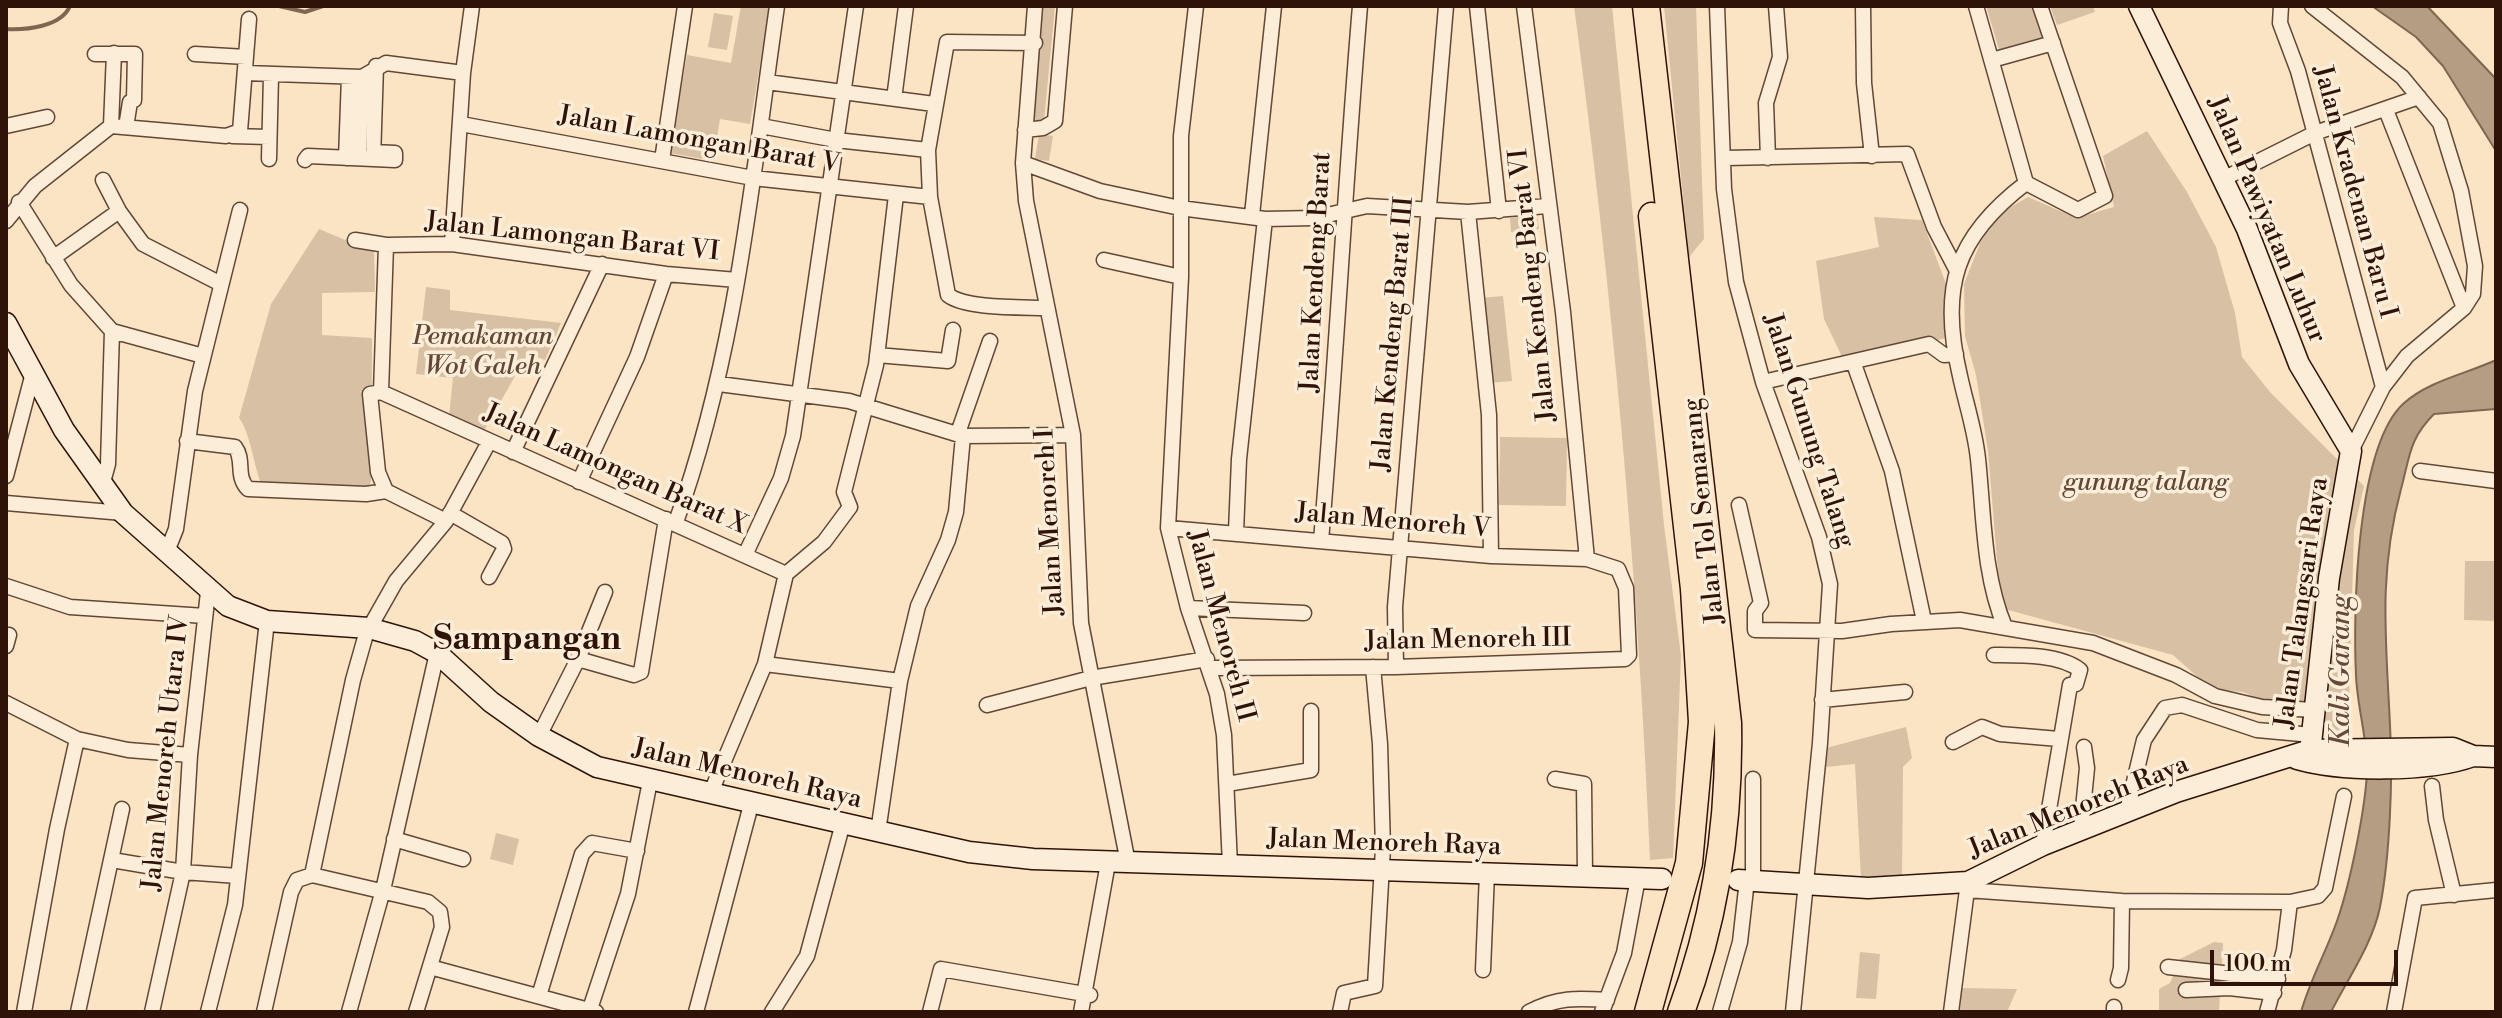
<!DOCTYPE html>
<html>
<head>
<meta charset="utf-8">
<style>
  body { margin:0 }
  #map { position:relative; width:2502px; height:1018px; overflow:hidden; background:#fae4c3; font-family:"Libre Bodoni",serif }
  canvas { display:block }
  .frame { position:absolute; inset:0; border:8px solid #2f1308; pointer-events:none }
  .scale { position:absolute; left:2210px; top:950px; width:188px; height:36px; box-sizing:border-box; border:4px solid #2f1308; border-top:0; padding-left:10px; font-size:24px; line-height:28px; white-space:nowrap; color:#2f1308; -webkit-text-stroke:6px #fcedd8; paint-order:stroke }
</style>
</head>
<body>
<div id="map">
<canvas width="2502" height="1018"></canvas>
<div class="frame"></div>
<div class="scale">100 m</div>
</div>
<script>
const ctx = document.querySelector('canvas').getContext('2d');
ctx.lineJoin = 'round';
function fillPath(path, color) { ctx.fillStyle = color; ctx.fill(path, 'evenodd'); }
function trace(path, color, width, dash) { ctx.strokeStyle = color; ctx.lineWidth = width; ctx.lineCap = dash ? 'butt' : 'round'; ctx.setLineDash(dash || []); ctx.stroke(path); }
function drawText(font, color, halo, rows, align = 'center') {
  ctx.font = font + ' "Libre Bodoni",serif'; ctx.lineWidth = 7; ctx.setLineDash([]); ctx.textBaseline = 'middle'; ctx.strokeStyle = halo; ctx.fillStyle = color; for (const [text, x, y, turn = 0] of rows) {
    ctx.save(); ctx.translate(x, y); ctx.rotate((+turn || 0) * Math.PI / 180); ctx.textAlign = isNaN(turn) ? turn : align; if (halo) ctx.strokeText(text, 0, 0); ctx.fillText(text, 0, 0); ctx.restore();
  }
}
fillPath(new Path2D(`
  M741 6H770L750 124 720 119 713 161 670 153 687 55 731 63Z
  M1039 6H1055L1044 121 1030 120Z
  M1574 6H1612L1664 525 1681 656 1673 858 1650 860C1638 574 1612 290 1574 6Z
  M1664 6H1696L1704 239 1689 257Z
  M1986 6H2034L2048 51 2003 63Z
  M2050 6H2093L2095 12 2057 25Z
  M714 13 733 16 727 50 708 47Z
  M2147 131 2187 192 2216 247 2235 313 2242 357 2270 392 2364 486 2354 530 2348 735 2243 692 2211 689 2173 655 2001 608 1988 451 1976 375 1965 336 1964 284 1981 241 1999 214 2028 197 2076 218 2114 207 2103 156Z
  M1039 134 1053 136 1049 161 1035 159Z
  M1537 215 1539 229 1511 232 1510 218Z
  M1874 217 1922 220 1948 289 1946 338 1845 363 1824 319 1816 261 1879 247Z
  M319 229 374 252 375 292 322 293V335L372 338 371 481 366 494 261 484C254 465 250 432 239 418L271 304Z
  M426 287 450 290V310L561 323 545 360 528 353 484 431 449 416 453 378 416 374Z
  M1503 296 1512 381 1489 383 1479 298Z
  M1500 437 1567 438 1566 506 1499 505Z
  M2465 561H2496V621L2464 620Z
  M1906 727 1912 758 1903 767 1902 878 1861 879 1855 764 1825 767 1826 748Z
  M496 833 519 839 513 865 490 859Z
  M2214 942 2223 943 2219 1012H2159V989L2170 983 2180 959Z
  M1860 952 1880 954 1876 999 1856 998Z
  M1961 988 2017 989 2007 1012H1960Z`), '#d7c0a3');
const water = new Path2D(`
  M2372 6H2427L2496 79V151L2443 66 2416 37Z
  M2496 360V409L2434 414C2409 439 2410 456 2401 489 2378 575 2386 639 2390 725 2393 777 2390 856 2380 907 2373 943 2347 980 2331 1012H2301C2310 980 2326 952 2337 921 2350 884 2365 811 2367 772 2368 740 2357 707 2356 675 2353 613 2356 448 2403 404 2428 381 2466 374 2496 360Z`);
fillPath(water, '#b59d83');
trace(water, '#7f6652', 2);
trace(new Path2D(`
  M279 6 305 12 323 6
  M6 29C26 30 61 27 70 6`), '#7f6652', 4);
const minor = new Path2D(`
  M1035 6 1023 163 1026 201 1073 435 1081 623 1128 863
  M1196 6 1181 136V277L1168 528 1188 608 1217 694 1224 735 1230 865
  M1477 6 1499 211
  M1524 6 1563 312 1587 559
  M1717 6 1724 189 1736 282 1763 382 1819 537 1830 584 1820 743 1793 1012
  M1863 6 1864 83 1872 156
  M1976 6 2026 183
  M2281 6 2280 23 2298 71 2383 387
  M2312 6 2402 77 2440 123 2461 191 2475 266 2473 294 2464 308 2407 356 2383 387 2351 451
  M1035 43 947 42 928 150 930 197 948 295C966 309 1021 307 1045 308
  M95 54H135L134 100 130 102 126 127
  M195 54 246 57
  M1992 60 2053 43
  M245 73 362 77 386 63 463 73
  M767 82 934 104
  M894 99 906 6
  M2386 110 2464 308
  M461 124 753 178 930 197
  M6 126 47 117
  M111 126 226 136 240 131 249 19
  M111 126 114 53
  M761 126 836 140 928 150
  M1025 130 1043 128 1055 121 1065 6
  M232 136 269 137
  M359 151 362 77
  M346 158 349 77
  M1726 158 1907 154 1934 227 1957 271
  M1768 158 1766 103 1780 57 1776 6
  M269 159 271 76
  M373 159 376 66
  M305 160 308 156 395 160V153L373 152
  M662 160 685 6
  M1023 163 1100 191 1180 208 1265 219 1314 218 1367 206 1468 212 1548 206
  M2223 179 2315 133 2419 97
  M103 180 119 211 143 244 221 284
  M19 202 71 285 112 331 108 464 102 486
  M1468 212 1489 415 1491 556
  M1252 215 1274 6
  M6 221 35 186 111 126
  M355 240 386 245 452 244 666 274 737 280
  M452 244 463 73 472 6
  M53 258 119 211
  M1104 260 1181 277
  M112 331 203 356
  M877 355 948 361 953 330
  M1854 364 1892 471 1924 621
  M1763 382 1929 344 1944 355 1956 354
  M719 384 849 401 963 436 1073 435
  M381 392 786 574
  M381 392 386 245
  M381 392 370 394 378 472 386 491
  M958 433 990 341
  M187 441 235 447C245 460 235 476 248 489L366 494 386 491 446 521
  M513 452 602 264
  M2420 471 2496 481
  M6 476 33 373
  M579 482 637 357 666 274
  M6 503 123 513
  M1739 505 1761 603 1755 611V630L1842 631 1891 624 1960 620 2093 643 2176 675 2215 696 2262 707 2314 710
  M450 513 502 543 504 549 489 577
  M676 522C736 356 752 180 777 6
  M1168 528 1491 556 1587 559 1618 569 1626 588 1629 655 1625 659 1396 667 1210 668
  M1236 532 1239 459 1265 219
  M1321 541C1336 363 1345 184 1360 6
  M746 553 781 478 793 436 856 6
  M166 554 176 529 195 391 240 210
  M786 574 824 542 850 507 844 492 876 365 896 195
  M6 586 70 607 205 616
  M1188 608 1304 613
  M2005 627C1983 575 1984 515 1978 459 1975 430 1966 404 1960 376 1939 288 1955 237 2026 183L2078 210 2105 196 2040 6
  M6 646 9 635
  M1994 655C2020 655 2059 654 2080 670L2076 684 2070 685 2043 845
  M578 659 634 675 641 672 666 519
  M765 664 900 681
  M1396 667 1395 607 1446 6
  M1822 700 1905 692
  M6 703 77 739 128 750 190 755
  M987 705 1091 678 1207 659
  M539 736 578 659 605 592
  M1953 742 1982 727 2000 734 2059 739
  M1555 779 1584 784 1585 875
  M1227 784 1311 770V711
  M2432 786 2436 820 2454 895
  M711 792 765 664 786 574
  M2127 811 2144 740 2165 708 2182 705 2257 730 2312 735
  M2081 829 2087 768 2084 747
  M878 832 900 681 918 606 948 540 956 512 963 436
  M394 839 463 859
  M112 860 183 872 238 876
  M312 875 428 902 440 912 442 927 416 1012
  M1753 880V779
  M1967 890 2122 901 2290 902 2318 896 2325 888 2344 796
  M430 967 596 1012
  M2168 967 2278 979
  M1483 970 1487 873
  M2118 980 2121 968 2122 901
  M2186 990 2229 988 2274 993
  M539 996 582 854 592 843 637 851
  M2114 1007V1012
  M24 1012 57 829 77 739
  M78 1012 122 809
  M152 1012 183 872 190 755 208 592
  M208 1012 235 905 267 621
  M264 1012 291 892 297 880 312 875 353 680 366 634 396 581 446 521 489 442
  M349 1012 383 890 437 653
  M589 1012 628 894 650 781
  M696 1012 752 801
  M772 1012 807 956 843 823
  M930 1012 941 969 1090 995
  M1081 1012 1108 863
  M1340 1012 1344 993 1375 986 1383 848 1380 744 1373 667
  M1529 1012C1557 997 1577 998 1607 1000
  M1602 1012 1624 953 1638 878
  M1720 1012 1740 942 1747 880
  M1951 1012 1968 882
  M2267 1012 2284 950 2290 902
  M2394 1012 2415 898 2496 890`);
const secondary = new Path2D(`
  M2139 6 2247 229 2299 364 2351 451 2329 578 2309 762
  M6 323 64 430 123 513 228 606 267 621 369 628 415 641 437 653 491 702 539 736 597 767 969 852 1033 859 1662 879
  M2297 759C2342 772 2429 772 2473 756
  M1738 880 1868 888 1968 882 2043 845 2176 792 2310 750 2453 748 2473 756 2496 757`);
const motorway = new Path2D(`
  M1646 6 1728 723C1730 823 1716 918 1681 1012
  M1648 1012 1689 863 1702 722 1694 589 1652 216`);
trace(minor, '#624737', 17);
trace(secondary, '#2f1308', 23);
trace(motorway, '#2f1308', 29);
trace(minor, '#fcedd8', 14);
trace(secondary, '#fcedd8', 20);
trace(motorway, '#fae4c3', 26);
drawText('26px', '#2f1308', '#fcedd8', [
  ["Jalan Lamongan Barat V",699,141,10],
  ["Jalan Kradenan Baru I",2354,192,75],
  ["Jalan Pawiyatan Luhur",2266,220,67],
  ["Jalan Lamongan Barat VI",572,238,6],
  ["Jalan Kendeng Barat",1317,272,-87],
  ["Jalan Kendeng Barat VI",1534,285,-96],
  ["Jalan Kendeng Barat III",1394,334,-85],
  ["Jalan Gunung Talang",1808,431,72],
  ["Jalan Lamongan Barat X",615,470,24],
  ["Jalan Tol Semarang",1705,511,-96],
  ["Jalan Menoreh I",1051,522,-93],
  ["Jalan Menoreh V",1393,522,5],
  ["Jalan Talangsari Raya",2303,603,-82],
  ["Jalan Menoreh II",1220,626,75],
  ["Jalan Menoreh III",1468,641,-1],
  ["Jalan Menoreh Utara IV",167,753,-84],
  ["Jalan Menoreh Raya",747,775,13],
  ["Jalan Menoreh Raya",2079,808,-22],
  ["Jalan Menoreh Raya",1384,844,2]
]);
drawText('italic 26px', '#614736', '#fcedd8', [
  ["Pemakaman",483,338],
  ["Wot Galeh",483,368],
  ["gunung talang",2146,484]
]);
drawText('italic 28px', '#654a39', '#fcedd8', [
  ["Kali Garang",2342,671,-90]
]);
drawText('bold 34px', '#2f1308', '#fcedd8', [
  ["Sampangan",527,641]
]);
</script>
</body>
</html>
